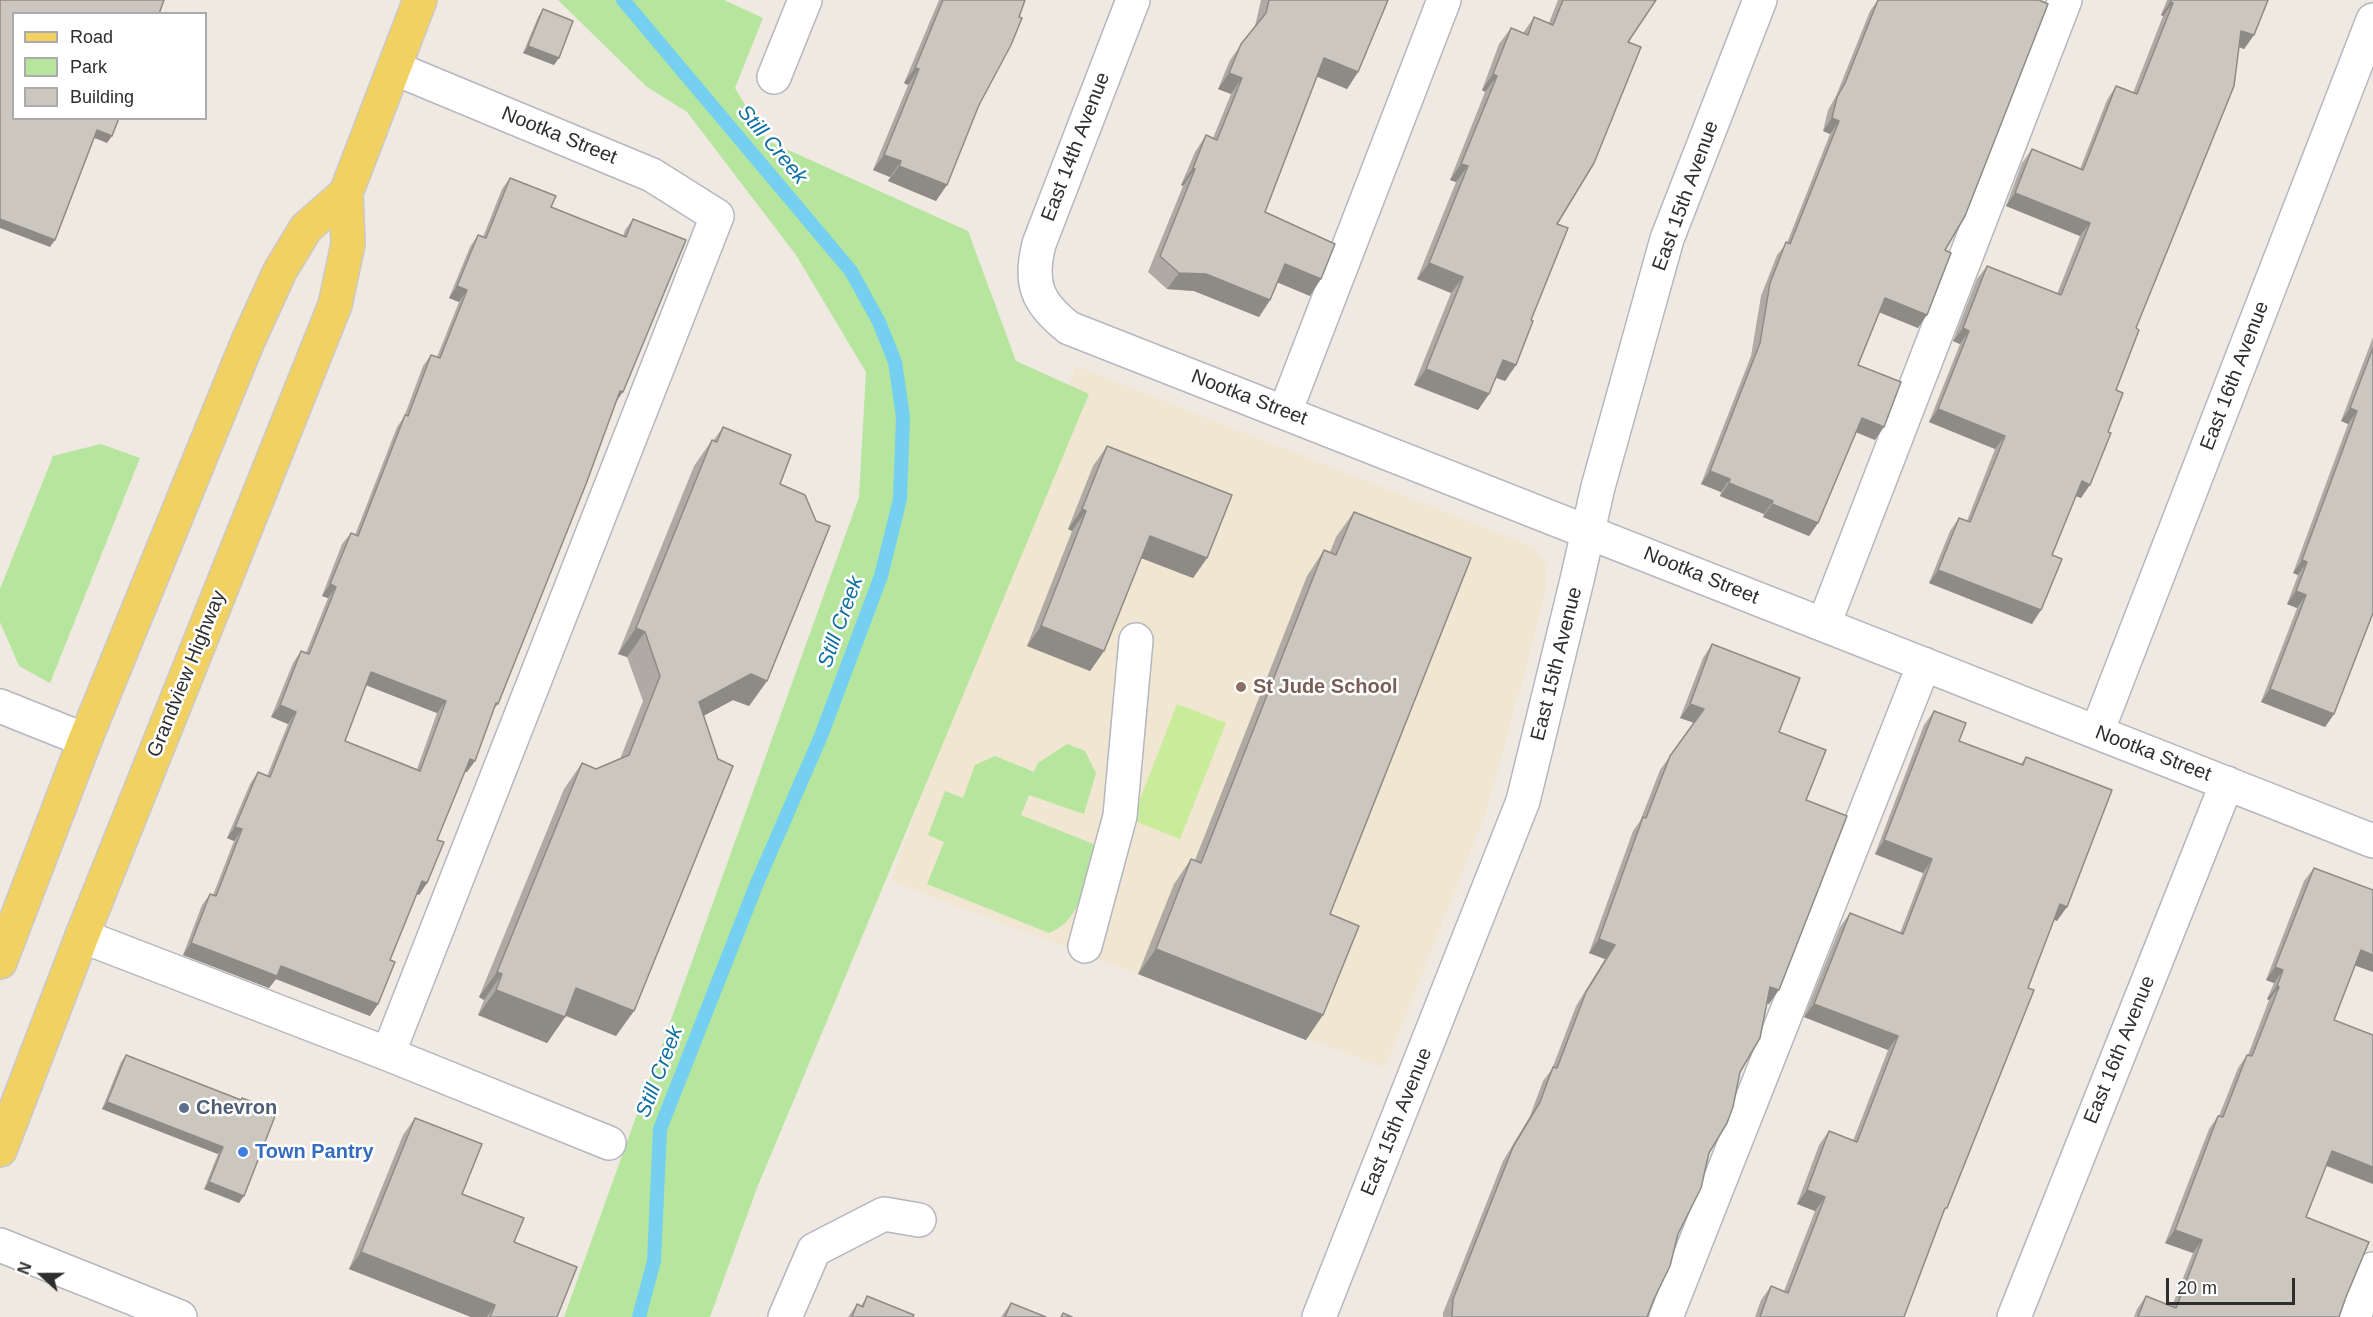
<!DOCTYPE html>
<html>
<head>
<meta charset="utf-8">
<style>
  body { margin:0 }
  #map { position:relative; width:2373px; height:1317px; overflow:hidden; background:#efe9e1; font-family:Arial,sans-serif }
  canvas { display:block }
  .legend { position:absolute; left:12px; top:12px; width:195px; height:108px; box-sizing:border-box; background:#fff; border:2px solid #ababab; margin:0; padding:8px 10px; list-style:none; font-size:18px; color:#2e2e2e }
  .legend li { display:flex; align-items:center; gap:12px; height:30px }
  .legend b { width:30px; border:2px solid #ababab }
  .north { position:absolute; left:12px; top:1245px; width:60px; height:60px; -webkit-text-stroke:4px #fff; paint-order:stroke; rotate:291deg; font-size:16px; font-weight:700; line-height:24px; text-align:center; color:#2e2e2e }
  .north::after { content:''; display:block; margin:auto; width:21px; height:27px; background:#2e2e2e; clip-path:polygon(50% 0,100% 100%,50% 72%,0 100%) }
  .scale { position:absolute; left:2166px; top:1278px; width:129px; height:27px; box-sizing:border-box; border:3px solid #2e2e2e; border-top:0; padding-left:8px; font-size:18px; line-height:21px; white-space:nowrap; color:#2e2e2e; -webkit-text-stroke:4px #fff; paint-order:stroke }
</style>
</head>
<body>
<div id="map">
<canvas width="2373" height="1317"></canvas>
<ul class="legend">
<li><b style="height:8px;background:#f2d163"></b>Road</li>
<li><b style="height:16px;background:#b6e59e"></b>Park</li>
<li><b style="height:16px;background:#cbc7bf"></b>Building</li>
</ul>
<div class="north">N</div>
<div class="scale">20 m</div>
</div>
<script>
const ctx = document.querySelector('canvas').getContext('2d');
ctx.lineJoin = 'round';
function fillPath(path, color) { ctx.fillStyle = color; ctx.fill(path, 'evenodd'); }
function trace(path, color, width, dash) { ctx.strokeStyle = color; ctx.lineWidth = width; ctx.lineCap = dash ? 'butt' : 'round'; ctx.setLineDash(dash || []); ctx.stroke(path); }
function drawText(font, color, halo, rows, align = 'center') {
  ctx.font = font + ' Arial,sans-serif'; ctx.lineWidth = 5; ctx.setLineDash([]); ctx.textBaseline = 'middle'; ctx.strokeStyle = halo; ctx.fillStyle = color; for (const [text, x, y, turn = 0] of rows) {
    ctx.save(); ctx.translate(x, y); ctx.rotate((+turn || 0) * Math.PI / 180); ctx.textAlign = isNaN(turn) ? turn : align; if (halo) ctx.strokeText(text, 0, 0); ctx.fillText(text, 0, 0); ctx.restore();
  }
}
fillPath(new Path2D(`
  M1076 366 1526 544 1534 548 1547 564V581L1535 634 1486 812 1385 1068 891 881Z`), '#f0e6d1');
fillPath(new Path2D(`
  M558 0H724L763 18 735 88 766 140 968 231 1016 361 1089 394 757 1188 710 1317H564L859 497 866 372 796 255 687 112 647 87Z
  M101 444 140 458 50 683 19 666 0 622V589L53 456Z
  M1067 744 1085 751 1096 773 1084 814 1029 795 1021 815 1096 845C1088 875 1082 921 1049 933L927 884 944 842 928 835 945 791 963 798 975 765 995 756 1034 772 1038 763Z`), '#b6e59e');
fillPath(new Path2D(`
  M1177 704 1226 723 1180 839 1132 820Z`), '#c9ec9a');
trace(new Path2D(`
  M623 0 851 271 879 322 895 362 903 417 900 499 881 576 821 736 757 883 660 1129 654 1261 639 1317`), '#75cff0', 14);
const minor = new Path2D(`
  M1133 0 1039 244C1029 284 1037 303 1069 328L2373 841
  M774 77 805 0
  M1285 412 1444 0
  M1824 624 2065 0
  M0 706 85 740
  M2097 732 2373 20
  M82 936 388 1054 609 1143
  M1085 946 1120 816 1136 640
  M388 1054 717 216 652 175 394 68
  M0 1245 180 1317
  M785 1317 814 1250 884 1214 919 1220
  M1319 1317 1523 801 1577 580 1598 487 1667 239 1760 0
  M1666 1317 1924 664
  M2014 1317 2227 783
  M2354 1317 2373 1269`);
const major = new Path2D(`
  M0 962 85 740 248 341 280 271 306 228 346 193
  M0 1150 82 936 335 305 348 244 346 193 420 0`);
trace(minor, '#b4b7c1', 36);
trace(major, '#c9c9c9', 36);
trace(minor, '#fff', 33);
trace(major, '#f2d163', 33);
fillPath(new Path2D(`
  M939 0H1025L936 201 888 181 890 177 873 170 908 85 904 83Z
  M1261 0H1388L1358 72 1347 89 1317 76 1265 212 1310 296 1278 282 1270 300 1259 317 1194 291 1167 289 1148 272 1183 186 1181 185 1195 152 1206 135 1213 138 1231 94 1218 89 1230 60 1255 26Z
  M1558 0H1656L1628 42 1557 224 1531 320 1516 365 1505 381 1496 378 1489 394 1478 410 1414 385 1451 293 1417 279 1456 182 1450 180 1485 92 1482 90 1499 44 1511 28 1523 33 1534 17 1549 23Z
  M1878 0H2039L1945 250 1918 328 1880 312 1858 365 1875 440 1856 432 1818 523 1809 536 1763 517 1764 514 1720 496 1721 492 1701 484 1751 356 1761 296 1777 255 1787 243 1830 134 1823 131 1828 110 1836 96 1870 11Z
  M2167 0H2268L2254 35 2244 49 2239 47 2136 328 2081 498 2076 496 2052 555 2032 624 1929 583 1950 531 1959 518 1967 521 1995 449 1929 422 1960 344 1953 341 1977 279 1987 266 2057 294 2080 236 2006 206 2022 163 2032 149 2080 169 2107 100 2116 86 2133 93 2163 16 2161 15Z
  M543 9 554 65 523 53 538 17Z
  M510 178 551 207 623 236 625 230 633 219 616 402 498 704 494 709 467 772H465L437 840 427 883 419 895 417 894 390 960 378 1004 370 1016 276 979 269 988 183 955 202 905 210 894 213 895 234 841 227 838 250 784 258 772 267 776 288 724 271 717 293 663 301 651 306 653 328 598 322 596 342 544 351 533 355 535 397 427 404 417 423 366 431 355 437 357 459 302 449 298 470 247 478 235 483 237 502 189ZM366 685 437 713 417 769 345 741Z
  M2373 337V613L2334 714 2325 727 2261 702 2297 608 2287 604 2298 575 2293 573 2348 424 2341 421Z
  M723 427 780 484 767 681 749 706 733 700 703 716 616 1036 566 1016 547 1043 478 1015 484 1000 479 997 564 789 582 763 596 769 620 759 643 701 627 657 618 654 694 466 712 440 713 441Z
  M1107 446 1207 558 1193 578 1141 558 1104 651 1090 671 1027 646 1072 531 1068 529 1093 466Z
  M1354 512 1330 914 1306 1040 1138 974 1174 884 1191 859 1195 860 1307 576 1324 550 1330 552 1336 537Z
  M1712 644 1779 732 1806 800 1769 1004 1767 1003 1740 1072 1678 1234 1647 1317H1443V1313L1503 1161 1530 1116 1543 1081 1552 1069 1576 1006 1605 959 1589 953 1633 831 1640 821 1660 770 1694 723 1680 718 1703 658Z
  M1934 711 1959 741 2020 765 2026 757 2057 921 2054 919 1904 1317H1755L1761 1300 1771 1286 1784 1291 1815 1211 1797 1204 1819 1145 1829 1131 1853 1141 1888 1050 1804 1017 1840 927 1850 913 1900 933 1923 873 1875 854 1924 725Z
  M2314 868 2373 890V972L2355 965 2334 1020 2373 1184 2326 1166 2306 1217 2346 1297 2339 1317H2134L2137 1309 2146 1296 2172 1306 2193 1253 2165 1243 2209 1129 2218 1116H2219L2238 1068 2247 1055H2248L2269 1000 2267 999 2274 983 2266 980 2304 881Z
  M126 1055 240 1100 242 1098 239 1203 204 1189 218 1154 102 1109 121 1062Z
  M415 1118 462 1194 557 1317H471L349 1269 403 1135Z
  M867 1296 913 1317H848L857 1304 861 1306Z
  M1011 1303 1046 1317H1001Z`), '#afaba4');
fillPath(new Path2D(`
  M2170 2 2173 3 2163 16 2161 15Z
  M2241 31 2254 35 2244 49 2232 44Z
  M528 46 559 58 554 65 523 53Z
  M1324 58 1358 72 1347 89 1313 75Z
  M915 68 919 69 908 85 904 83Z
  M1229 73 1242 78 1231 94 1218 89Z
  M1493 74 1497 76 1485 92 1482 90Z
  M1832 118 1839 121 1830 134 1823 131Z
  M97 130 112 136 107 143 92 137Z
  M884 155 901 161 890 177 873 170Z
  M1461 164 1468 166 1456 182 1450 180Z
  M899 166 947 185 936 201 888 181Z
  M1193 168 1195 169 1183 186 1181 185Z
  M2015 193 2090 223 2080 236 2006 206Z
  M0 219 55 240 50 247 0 228Z
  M1429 263 1463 277 1451 293 1417 279Z
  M1285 264 1321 279 1310 296 1274 281Z
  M1179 273 1206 274 1270 300 1259 317 1194 291 1167 289Z
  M457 286 467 290 459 302 449 298Z
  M1885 298 1927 315 1918 328 1876 311Z
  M1963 328 1969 331 1960 344 1953 341Z
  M1503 360 1516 365 1505 381 1492 376Z
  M1426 369 1489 394 1478 410 1414 385Z
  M620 391 623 392 615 403Z
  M2350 408 2357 411 2348 424 2341 421Z
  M1938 409 2005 436 1995 449 1929 422Z
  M1862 418 1884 427 1875 440 1853 431Z
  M1710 471 1730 479 1721 492 1701 484Z
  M2082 481 2090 485 2081 498 2073 495Z
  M1729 483 1773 501 1764 514 1720 496Z
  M1772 504 1818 523 1809 536 1763 517Z
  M1082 509 1086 511 1072 531 1068 529Z
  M1150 536 1207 558 1193 578 1136 556Z
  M2302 560 2307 562 2298 575 2293 573Z
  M1938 570 2041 610 2032 624 1929 583Z
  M330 584 336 587 328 598 322 596Z
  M2296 591 2306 595 2297 608 2287 604Z
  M1041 626 1104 651 1090 671 1027 646Z
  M636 628 645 632 627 657 618 654Z
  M371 672 446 701 437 713 363 684Z
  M751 674 767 681 749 706 733 700 681 728 699 702Z
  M2270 689 2334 714 2325 727 2261 702Z
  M1690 704 1704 709 1695 723 1680 718Z
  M280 705 296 712 288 724 271 717Z
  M470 759 475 761 467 772 462 771Z
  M235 827 242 829 234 841 227 838Z
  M1884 840 1932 859 1923 873 1875 854Z
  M422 881 427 883 419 895 414 893Z
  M2060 904 2067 907 2057 921 2050 918Z
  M1599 939 1615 945 1605 959 1589 953Z
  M191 943 281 966 378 1004 370 1016 276 979 269 988 183 955Z
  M1156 949 1323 1015 1306 1040 1138 974Z
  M2361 950 2373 955V972L2351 964Z
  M2275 967 2283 970 2274 983 2266 980Z
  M497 972 502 974 484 1000 479 997Z
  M2277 986 2279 987 2269 1000 2267 999Z
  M1770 987 1779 990 1769 1004 1761 1001Z
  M576 988 634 1011 616 1036 559 1013Z
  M496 990 565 1017 547 1043 478 1015Z
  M1814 1004 1898 1036 1888 1050 1804 1017Z
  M107 1102 223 1147 218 1154 102 1109Z
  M2332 1151 2373 1167V1184L2323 1164Z
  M209 1182 244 1196 239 1203 204 1189Z
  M1807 1190 1825 1197 1815 1211 1797 1204Z
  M2175 1230 2202 1240 2193 1253 2165 1243Z
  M361 1252 495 1305 487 1317H471L349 1269Z`), '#8e8b86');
const building = new Path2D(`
  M0 0H164L159 14H14V118H119L112 136 97 130 55 240 0 219Z
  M943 0H1025L1019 17 1022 18 1011 45 979 105 947 185 899 166 901 161 884 155 919 69 915 68Z
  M1269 0H1388L1358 72 1324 58 1265 212 1335 244 1321 279 1285 264 1270 300 1206 274 1179 273 1160 256 1195 169 1193 168 1206 135 1217 140 1242 78 1229 73 1241 44 1266 13Z
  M1563 0H1656L1628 42 1641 47 1594 163 1557 224 1568 228 1531 320 1533 321 1516 365 1503 360 1489 394 1426 369 1463 277 1429 263 1468 166 1461 164 1497 76 1493 74 1511 28 1528 35 1534 17 1553 25Z
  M1878 0H2039L2048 4 1965 216 1945 250 1951 253 1927 315 1885 298 1858 365 1901 382 1884 427 1862 418 1818 523 1772 504 1773 501 1729 483 1730 479 1710 471 1760 343 1770 283 1786 242 1790 244 1839 121 1832 118 1837 97 1845 83Z
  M2171 0H2268L2254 35 2241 31 2234 86 2136 328 2139 330 2116 390 2123 393 2108 432 2111 433 2090 485 2082 481 2052 555 2062 559 2041 610 1938 570 1959 518 1970 522 2005 436 1938 409 1969 331 1963 328 1987 266 2061 295 2090 223 2015 193 2032 149 2083 170 2116 86 2137 94 2173 3 2170 2Z
  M543 9 573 21 559 58 528 46Z
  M510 178 556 196 551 207 626 237 633 219 686 240 623 392 620 391 586 484 498 704 496 703 475 761 470 759 437 840 444 842 427 883 422 881 390 960 395 962 378 1004 281 966 277 976 191 943 210 894 216 896 242 829 235 827 258 772 270 777 296 712 280 705 301 651 309 654 336 587 330 584 351 533 358 536 405 415 408 416 431 355 440 358 467 290 457 286 478 235 486 238ZM371 672 446 701 420 771 345 741Z
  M2373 348V613L2334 714 2270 689 2306 595 2296 591 2307 562 2302 560 2357 411 2350 408Z
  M723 427 791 455 780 484 805 495 816 521 830 526 767 681 751 674 699 702 718 759 733 766 634 1011 576 988 565 1017 496 990 502 974 497 972 582 763 596 769 629 755 660 676 645 632 636 628 712 440 717 442Z
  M1107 446 1232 495 1207 558 1150 536 1104 651 1041 626 1086 511 1082 509Z
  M1354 512 1471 558 1330 914 1359 926 1323 1015 1156 949 1191 859 1201 863 1324 550 1336 555Z
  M1712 644 1800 678 1779 732 1826 750 1806 800 1847 816 1779 990 1770 987 1760 1038 1740 1072 1733 1107 1727 1123 1709 1153 1701 1188 1678 1234 1670 1266 1654 1299 1647 1317H1452L1453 1299 1513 1147 1540 1102 1553 1067 1557 1068 1586 992 1615 945 1599 939 1643 817 1646 818 1670 756 1704 709 1690 704Z
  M1934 711 1966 723 1959 741 2023 765 2026 757 2112 790 2067 907 2060 904 2028 988 2034 990 1947 1208H1945L1904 1317H1760L1771 1286 1788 1293 1825 1197 1807 1190 1829 1131 1857 1142 1898 1036 1814 1004 1850 913 1903 934 1932 859 1884 840Z
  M2314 868 2373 890V955L2361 950 2334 1020 2373 1035V1167L2332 1151 2306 1217 2369 1242 2346 1297 2339 1317H2138L2146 1296 2176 1308 2202 1240 2175 1230 2218 1116 2223 1117 2247 1055 2252 1056 2279 987 2277 986 2283 970 2275 967Z
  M126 1055 241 1100 242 1098 277 1111 244 1196 209 1182 223 1147 107 1102Z
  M415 1118 482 1144 462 1194 524 1218 514 1242 577 1267 557 1317H490L495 1305 361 1252Z
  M867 1296 914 1315 913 1317H852L857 1304 863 1307Z
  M1011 1303 1046 1317H1005Z
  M1063 1313 1072 1317H1061Z`);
fillPath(building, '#cbc7bf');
trace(building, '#8e8b86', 1.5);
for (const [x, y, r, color] of [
  [1241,687,6,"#8d6e63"],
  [184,1108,6,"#5c6f8a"],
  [243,1152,6,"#3f7fe0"]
]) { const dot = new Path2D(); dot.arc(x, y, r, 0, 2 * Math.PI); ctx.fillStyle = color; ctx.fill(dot); trace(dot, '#fff', 2); }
drawText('20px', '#2e2e2e', '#fff', [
  ["Nootka Street",559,136,22],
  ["East 14th Avenue",1076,147,-69],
  ["East 15th Avenue",1686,196,-70],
  ["East 16th Avenue",2235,376,-69],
  ["Nootka Street",1249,398,21],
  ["Nootka Street",1701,576,22],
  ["East 15th Avenue",1557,664,-76],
  ["Grandview Highway",187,674,-68],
  ["Nootka Street",2153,754,21],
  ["East 16th Avenue",2120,1050,-68],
  ["East 15th Avenue",1397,1122,-68]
]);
drawText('bold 20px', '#785e54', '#fff', [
  ["St Jude School",1253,687]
], 'left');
drawText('bold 20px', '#4e5e75', '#fff', [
  ["Chevron",196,1108]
], 'left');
drawText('bold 20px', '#366cbe', '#fff', [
  ["Town Pantry",255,1152]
], 'left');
drawText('italic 21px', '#0d6fa3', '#fff', [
  ["Still Creek",772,145,50],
  ["Still Creek",841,622,-70],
  ["Still Creek",660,1072,-69]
]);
</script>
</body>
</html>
